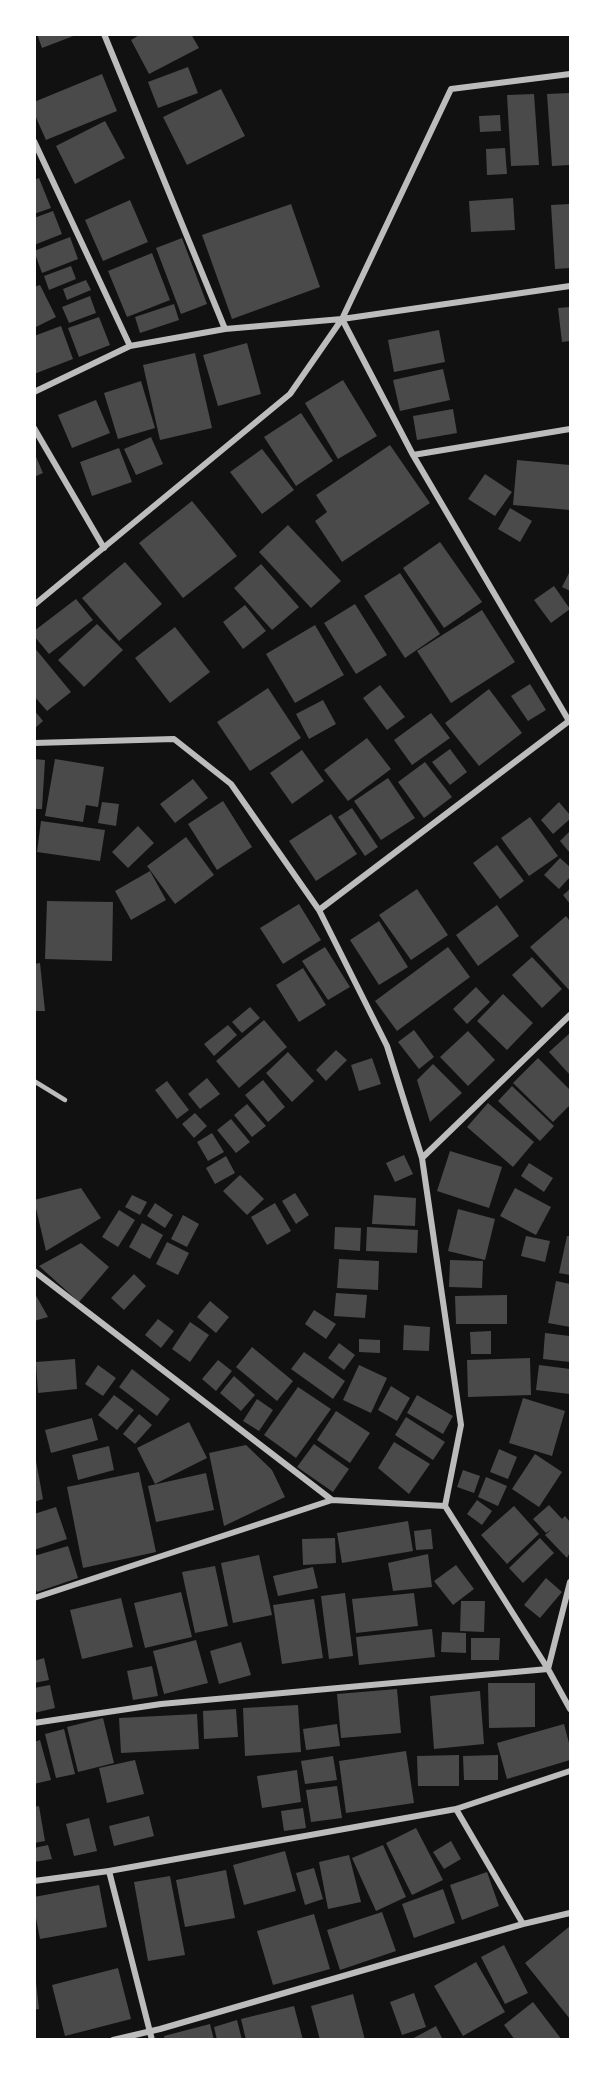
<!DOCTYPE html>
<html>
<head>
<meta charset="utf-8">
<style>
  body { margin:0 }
  #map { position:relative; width:605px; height:2074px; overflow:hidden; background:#111; font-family:Roboto,sans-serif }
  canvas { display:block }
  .frame { position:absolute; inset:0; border:36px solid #fff; pointer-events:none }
</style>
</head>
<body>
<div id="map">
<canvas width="605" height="2074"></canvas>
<div class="frame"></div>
</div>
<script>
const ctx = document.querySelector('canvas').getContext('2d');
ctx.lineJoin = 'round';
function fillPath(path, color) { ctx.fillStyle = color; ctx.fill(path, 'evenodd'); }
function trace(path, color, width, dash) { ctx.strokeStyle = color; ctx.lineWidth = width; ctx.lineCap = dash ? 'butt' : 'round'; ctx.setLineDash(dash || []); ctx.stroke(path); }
fillPath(new Path2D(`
  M37 34H76V35L42 48Z
  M141 34H191L199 48 149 74 131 40Z
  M188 67 198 93 158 108 148 82Z
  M102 74 117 111 46 140 34 113V102Z
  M221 89 245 136 187 165 163 117Z
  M570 93V165L552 166 547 94Z
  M534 94 539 165 511 166 507 95Z
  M500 115 501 131 480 132 479 116Z
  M105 121 125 158 75 184 56 146Z
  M505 148 507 174 487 175 486 149Z
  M39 178 51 208 34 214V180Z
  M513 198 515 230 471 232 469 201Z
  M130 200 148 242 103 261 85 220Z
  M291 204 320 287 232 319 202 235Z
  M570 204V268L555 269 551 205Z
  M53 211 62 234 34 245V218Z
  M70 237 78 259 42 273 34 251Z
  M182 238 207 304 181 314 156 248Z
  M152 253 170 300 127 317 108 271Z
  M71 266 76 279 49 290 44 276Z
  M86 280 91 290 67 300 63 289Z
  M40 285 56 317 34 328V287Z
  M90 296 96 313 69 323 62 307Z
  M174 304 179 320 140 333 135 317Z
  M570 307V341L562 342 558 308Z
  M99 317 110 345 79 357 68 328Z
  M61 326 73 359 34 374V336Z
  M439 330 445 362 394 372 388 340Z
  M247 343 261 394 218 406 203 355Z
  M195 353 212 428 160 440 143 365Z
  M443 369 450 400 400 411 393 380Z
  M343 380 377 436 338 459 305 403Z
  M141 381 155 428 118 439 104 393Z
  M96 400 110 433 72 448 58 415Z
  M453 409 457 433 417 440 413 416Z
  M301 413 333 461 296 486 264 437Z
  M151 437 163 464 136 475 124 449Z
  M390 445 430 503 342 562 315 521 327 512 316 495Z
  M119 448 132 482 92 496 80 462Z
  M262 449 294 490 262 514 230 472Z
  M34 452 43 473 34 477Z
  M517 460 570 465V510L513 505Z
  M485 474 512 492 495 516 468 499Z
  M192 501 237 556 183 598 139 543Z
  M510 508 532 521 520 542 498 529Z
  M288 525 341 581 311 608 259 552Z
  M440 542 482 602 444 628 403 568Z
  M125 562 162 604 119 641 82 598Z
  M261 564 299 607 272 630 234 588Z
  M570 571V591L562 587Z
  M400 573 440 634 405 658 364 596Z
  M554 586 570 609 551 623 534 600Z
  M76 599 93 620 49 654 34 636V631Z
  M355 604 387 655 356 674 324 623Z
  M245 605 266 631 243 649 223 622Z
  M482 610 515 662 451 703 417 651Z
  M97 624 123 650 84 687 58 660Z
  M315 625 344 675 295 703 266 654Z
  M175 627 210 672 170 703 135 658Z
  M34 647 71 692 47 711 34 696Z
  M530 684 546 710 528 721 511 696Z
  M380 685 405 717 387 730 363 698Z
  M268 688 301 738 250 771 217 722Z
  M489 689 522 733 479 766 445 723Z
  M323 700 336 724 309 739 296 714Z
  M34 710 43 721 34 729Z
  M431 713 450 738 412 765 394 740Z
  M367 738 391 769 348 801 324 770Z
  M450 749 467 772 450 785 432 762Z
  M302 750 324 781 292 804 270 773Z
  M34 759 45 760 42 809H34Z
  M55 759 104 767 98 807 86 805 83 822 45 816Z
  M425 762 452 797 424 818 398 782Z
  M388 778 415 818 381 840 354 801Z
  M193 779 208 798 175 823 160 804Z
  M223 801 252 847 217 870 188 824Z
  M102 802 119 804 116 826 98 823Z
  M559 802 570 815V819L553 834 541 820Z
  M352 808 378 847 365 856 338 817Z
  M331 814 357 854 316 881 289 841Z
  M530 817 558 856 529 876 501 838Z
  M41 821 105 830 100 861 37 852Z
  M138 826 154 843 128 868 112 852Z
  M570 831V853L560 841Z
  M186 837 214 875 175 904 147 866Z
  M497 845 524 881 500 899 473 863Z
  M560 858 570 867V877L559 889 544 875Z
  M150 871 166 900 131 920 115 891Z
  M417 889 448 935 411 960 379 915Z
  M570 889V904L563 895Z
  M47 901 113 902 112 961 45 959Z
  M299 904 321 940 283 964 260 928Z
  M497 905 519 936 478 966 456 935Z
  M566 916 570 921V989L569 990 530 947Z
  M379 921 408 967 379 985 350 940Z
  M325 947 350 987 328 1000 302 961Z
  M448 947 470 977 397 1031 375 1001Z
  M532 957 562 989 542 1008 512 975Z
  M40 963 45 1011H34V964Z
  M303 968 326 1005 299 1022 276 985Z
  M476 987 490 1002 467 1024 453 1009Z
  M503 994 533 1023 507 1050 477 1021Z
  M250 1007 260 1018 242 1033 232 1022Z
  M264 1020 287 1047 239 1088 216 1061Z
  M228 1025 237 1035 214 1056 204 1044Z
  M414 1030 434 1057 419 1069 398 1042Z
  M468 1031 495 1060 468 1086 440 1057Z
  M570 1033V1075L549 1052Z
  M336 1050 347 1060 326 1081 316 1070Z
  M288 1052 314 1081 292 1102 266 1073Z
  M372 1058 381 1084 359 1091 351 1065Z
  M538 1058 570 1090V1105L553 1122 513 1083Z
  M433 1064 462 1093 430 1122 417 1080Z
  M207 1078 220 1094 200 1109 188 1094Z
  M263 1080 285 1107 268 1122 245 1095Z
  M167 1081 189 1110 177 1119 155 1090Z
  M512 1086 554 1126 540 1141 498 1101Z
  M488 1103 534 1142 513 1167 467 1127Z
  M247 1104 266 1126 252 1137 234 1115Z
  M195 1113 207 1126 194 1138 182 1124Z
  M231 1119 250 1142 236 1153 217 1130Z
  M212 1133 224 1152 208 1161 197 1142Z
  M450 1151 502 1167 489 1208 437 1191Z
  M404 1155 413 1174 395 1182 386 1163Z
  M226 1156 235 1173 215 1184 206 1168Z
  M529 1163 553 1178 544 1192 521 1176Z
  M240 1175 264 1199 247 1215 223 1191Z
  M81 1188 101 1218 46 1251 34 1200Z
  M515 1188 551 1207 536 1235 500 1216Z
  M295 1193 309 1215 296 1224 282 1201Z
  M132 1195 147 1202 140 1215 125 1207Z
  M374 1195 416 1198 415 1226 372 1224Z
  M155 1203 173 1215 165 1228 147 1216Z
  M275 1203 291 1231 267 1245 251 1217Z
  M458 1209 495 1219 485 1260 448 1251Z
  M119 1210 135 1220 118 1247 102 1237Z
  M183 1215 199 1224 187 1247 171 1239Z
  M142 1223 163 1235 150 1259 129 1247Z
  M335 1227 361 1228 360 1251 334 1249Z
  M367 1227 418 1230 417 1253 366 1251Z
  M526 1236 550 1241 545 1262 521 1256Z
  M567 1236H570V1275L559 1273Z
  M167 1242 189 1253 178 1275 156 1264Z
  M81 1243 109 1267 79 1302 39 1266Z
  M339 1259 379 1261 378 1290 337 1288Z
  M450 1260 483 1261 482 1288 449 1287Z
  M134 1274 146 1286 124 1310 111 1298Z
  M556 1281 570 1284V1327L548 1323Z
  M34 1292 48 1317 34 1321Z
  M336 1293 367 1295 365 1318 334 1316Z
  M507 1295V1324H456L455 1296Z
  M210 1301 229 1317 216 1333 197 1317Z
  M314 1310 336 1324 326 1339 305 1324Z
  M158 1319 174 1331 161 1348 145 1335Z
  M190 1322 209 1335 190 1362 172 1349Z
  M404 1325 430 1327 429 1351 403 1350Z
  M491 1331V1354H471L470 1332Z
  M545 1333 570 1336V1362L543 1359Z
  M359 1339 380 1340V1353L359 1352Z
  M339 1343 355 1355 344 1370 328 1358Z
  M252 1347 293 1381 277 1401 236 1367Z
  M304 1352 345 1381 333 1399 291 1369Z
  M530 1358 531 1395 468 1397 467 1360Z
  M75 1359 77 1389 38 1393 36 1362Z
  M218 1360 232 1371 216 1391 202 1379Z
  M98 1365 116 1378 103 1396 85 1384Z
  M359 1365 387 1378 371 1413 343 1400Z
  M539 1365 570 1369V1394L536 1390Z
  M132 1369 170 1399 157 1416 119 1387Z
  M234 1376 255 1395 241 1411 220 1393Z
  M391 1386 410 1398 397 1421 378 1410Z
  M298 1387 331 1409 296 1458 264 1435Z
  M114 1395 134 1410 117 1430 98 1415Z
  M417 1395 453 1416 443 1434 407 1413Z
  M523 1398 565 1411 552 1456 509 1443Z
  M257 1399 273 1410 259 1431 243 1421Z
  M336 1411 370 1433 350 1463 317 1440Z
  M139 1414 152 1425 135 1444 123 1434Z
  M406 1417 445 1442 433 1460 395 1435Z
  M92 1418 98 1440 51 1453 45 1430Z
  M189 1422 207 1458 155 1484 137 1448Z
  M394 1442 430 1464 409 1494 378 1468Z
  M314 1444 349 1469 333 1492 297 1467Z
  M246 1445 272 1470 285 1497 224 1526 209 1453Z
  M109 1446 114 1470 78 1480 72 1455Z
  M499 1449 517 1457 508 1479 490 1472Z
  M34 1450 43 1499 34 1502Z
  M535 1454 562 1472 539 1507 512 1489Z
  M463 1470 480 1476 474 1493 457 1487Z
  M139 1472 156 1552 83 1568 67 1487Z
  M206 1473 214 1510 156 1522 148 1486Z
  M486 1477 507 1486 498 1506 478 1497Z
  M477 1500 492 1511 482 1525 467 1514Z
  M549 1505 562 1519 565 1516 570 1522V1552L567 1558 545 1535 552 1529 546 1533 533 1519Z
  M514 1506 539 1534 507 1564 481 1535Z
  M56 1507 67 1539 34 1550V1514Z
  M408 1521 413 1551 342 1563 337 1533Z
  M431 1529 433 1549 416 1550 414 1531Z
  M335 1538 336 1563 303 1565 302 1539Z
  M540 1538 554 1553 523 1583 509 1568Z
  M68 1546 78 1578 37 1592 34 1586V1556Z
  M428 1554 432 1587 393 1591 388 1563Z
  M259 1555 272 1615 233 1623 221 1563Z
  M456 1565 474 1589 453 1605 434 1581Z
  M215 1566 228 1626 195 1633 182 1572Z
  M313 1567 318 1588 278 1596 273 1576Z
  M546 1578 562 1592 540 1618 524 1605Z
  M181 1592 192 1637 145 1648 134 1603Z
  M345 1593 353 1656 329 1659 321 1596Z
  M414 1593 418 1626 356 1633 352 1599Z
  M121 1598 133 1647 82 1659 70 1610Z
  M314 1599 323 1658 282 1664 273 1605Z
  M461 1601H485L484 1632 460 1631Z
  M432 1629 435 1657 359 1665 356 1637Z
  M442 1632 466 1633V1653L441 1652Z
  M471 1638H500L499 1660H471Z
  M196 1640 208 1683 164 1694 153 1651Z
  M241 1642 251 1675 219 1684 210 1651Z
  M44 1658 49 1680 34 1683V1661Z
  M152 1666 158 1696 133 1700 127 1671Z
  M488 1683H535V1727L489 1728Z
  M50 1685 55 1708 34 1713V1688Z
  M397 1689 401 1733 341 1738 337 1694Z
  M480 1691 484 1744 434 1749 430 1696Z
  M298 1705 301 1752 245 1756 243 1708Z
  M236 1709 238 1737 204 1739 203 1711Z
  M197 1714 199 1749 121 1753 119 1718Z
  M103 1718 114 1763 78 1772 67 1727Z
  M337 1724 340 1746 306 1750 303 1729Z
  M564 1724 570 1747V1760L507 1779 497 1743Z
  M64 1729 75 1774 56 1778 45 1734Z
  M40 1740 51 1780 34 1784V1742Z
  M406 1751 414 1803 346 1813 339 1761Z
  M459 1755V1786H418L417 1756Z
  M498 1755V1780H464L463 1756Z
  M333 1756 337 1780 305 1784 301 1761Z
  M135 1760 144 1794 107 1803 99 1768Z
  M297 1770 301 1802 262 1808 257 1776Z
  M337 1786 342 1818 311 1822 306 1790Z
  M39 1806 45 1841 34 1843V1807Z
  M303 1808 306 1828 284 1831 281 1811Z
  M149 1816 154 1836 114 1846 109 1826Z
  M89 1818 97 1851 74 1856 66 1824Z
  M416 1828 443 1880 412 1895 386 1843Z
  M451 1841 461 1859 444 1869 433 1852Z
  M48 1845 52 1859 34 1862V1848Z
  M383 1845 406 1897 376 1911 352 1858Z
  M285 1851 296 1891 244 1905 233 1865Z
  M349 1855 361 1902 328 1909 319 1862Z
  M314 1868 323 1899 305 1905 296 1873Z
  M226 1870 235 1918 185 1927 176 1880Z
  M487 1872 499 1906 462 1920 450 1885Z
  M170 1876 185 1955 148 1961 134 1882Z
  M99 1885 107 1927 40 1939 34 1908V1897Z
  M443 1889 455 1923 414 1938 402 1904Z
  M382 1912 396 1951 340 1970 327 1930Z
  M314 1914 330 1969 273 1985 257 1931Z
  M570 1926V2019L525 1963Z
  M504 1945 528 1993 505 2004 481 1957Z
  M476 1962 505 2012 463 2036 434 1986Z
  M118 1968 131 2019 65 2036 52 1985Z
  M34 1982H36L39 2009 34 2010Z
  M414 1993 426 2027 402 2035 390 2002Z
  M353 1994 365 2040H320L311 2006Z
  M533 2002 562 2040H515L504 2025Z
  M294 2006 303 2040H246L241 2019Z
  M237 2020 242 2040H217L214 2027Z
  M210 2024 214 2040H165L164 2036Z
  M436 2026 443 2040H410Z`), '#4a4a4a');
trace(new Path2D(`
  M34 1081 65 1100`), '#bcbcbc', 4.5);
trace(new Path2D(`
  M104 34 225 329
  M34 141 130 346
  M342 319 413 455 569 721 570 720
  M34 392 130 346 225 329 342 319 570 286
  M34 428 104 548
  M413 455 570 429
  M34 605 290 394 342 319 451 89 570 74
  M34 743 174 739 231 784 319 910 387 1046 422 1158 461 1425 445 1506
  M319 910 569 721
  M422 1158 570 1015
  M34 1271 332 1500 445 1506 548 1669 570 1709
  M34 1598 332 1500
  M34 1723 161 1704 548 1669 570 1582
  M456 1809 523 1924
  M109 1871 152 2040
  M34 1881 109 1871 456 1809 570 1771
  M113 2040 160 2029 523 1924 570 1913`), '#bcbcbc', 6);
</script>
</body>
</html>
